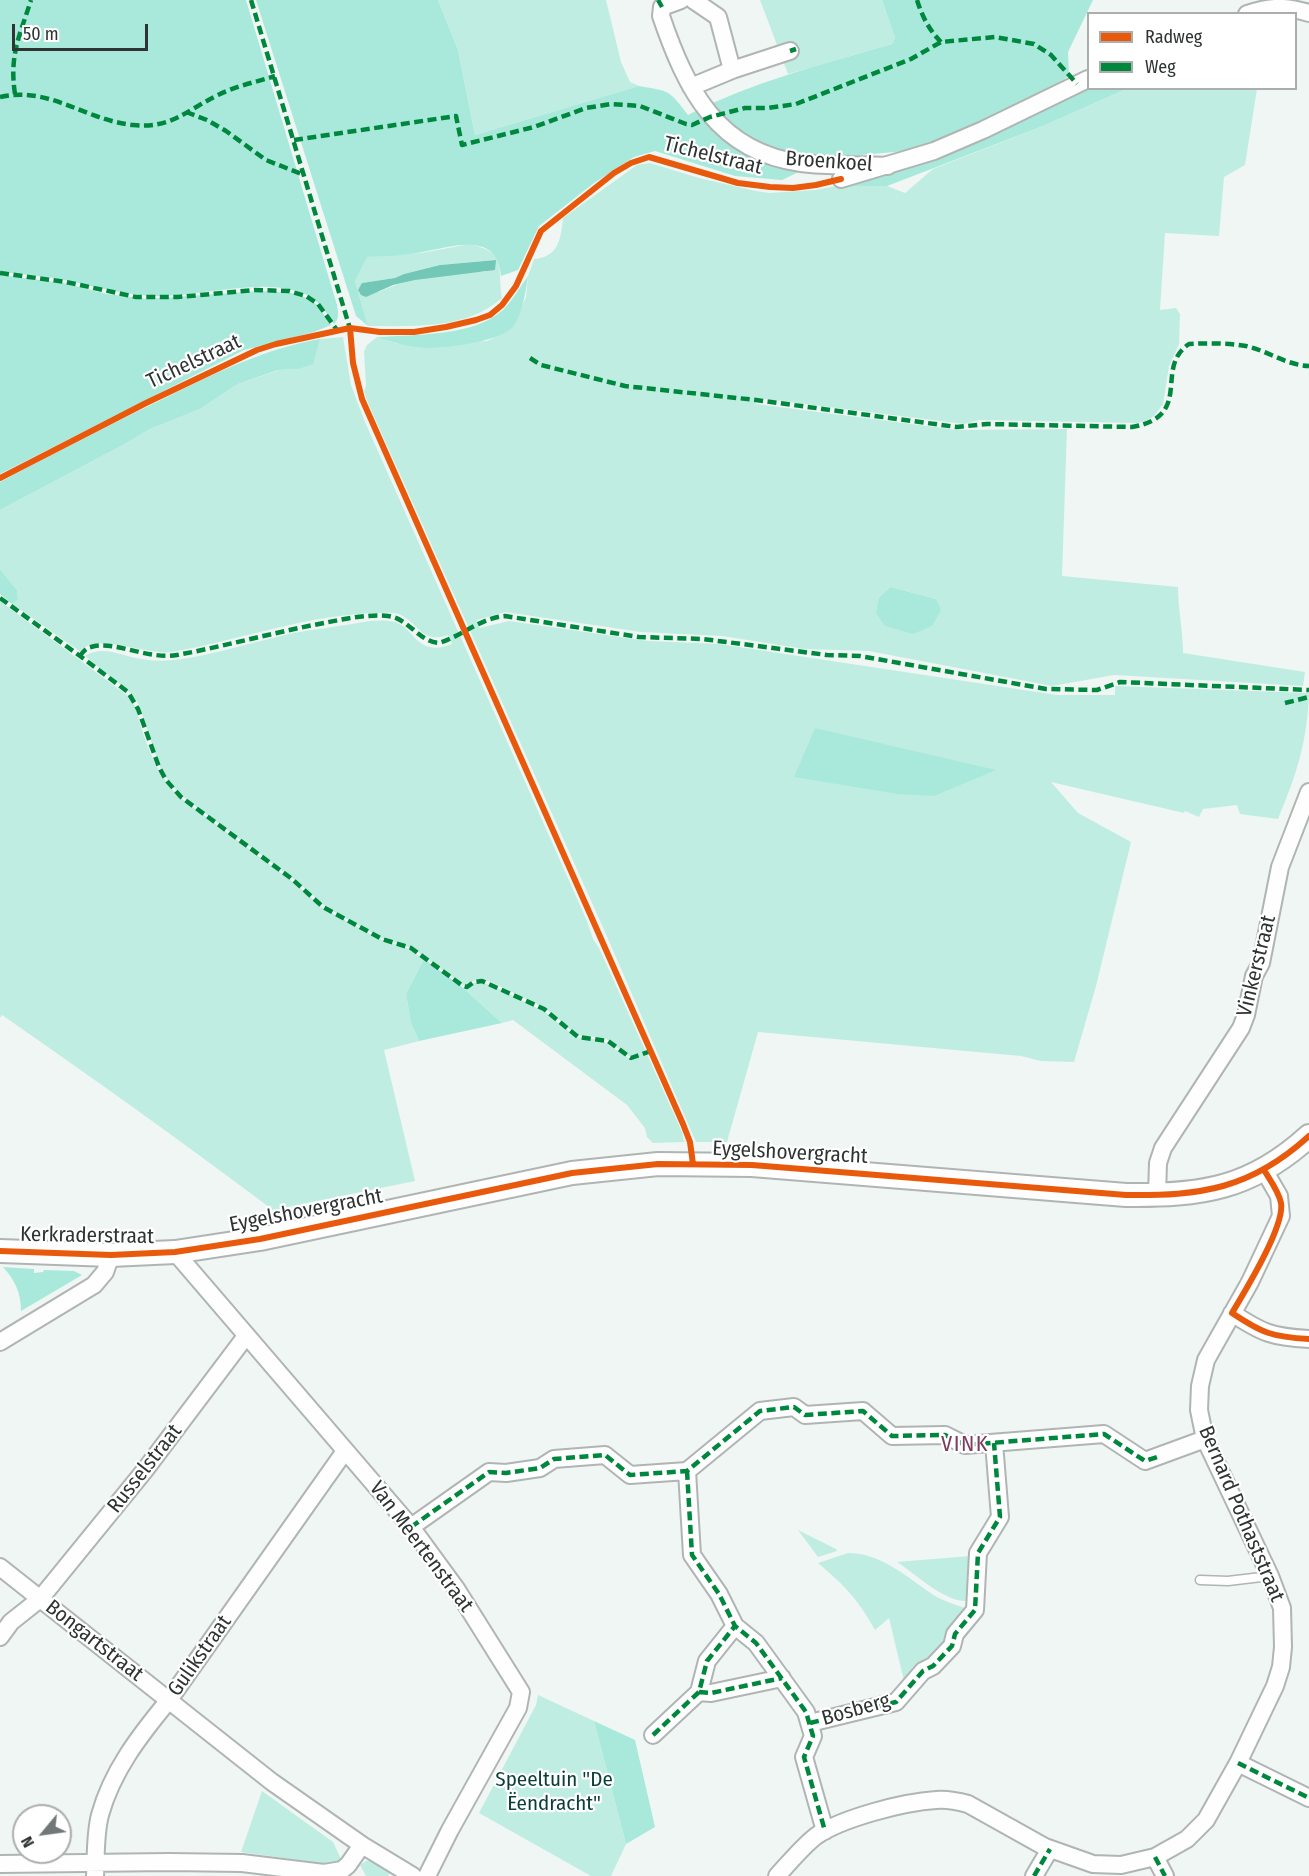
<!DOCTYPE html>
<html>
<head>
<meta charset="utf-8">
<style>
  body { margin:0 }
  #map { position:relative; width:1309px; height:1876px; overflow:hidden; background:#eff6f4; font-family:"Fira Sans Condensed",sans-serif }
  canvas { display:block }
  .legend { position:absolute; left:1087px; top:12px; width:210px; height:78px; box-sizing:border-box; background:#fff; border:2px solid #acaead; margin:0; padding:8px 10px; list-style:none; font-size:18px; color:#2f3433 }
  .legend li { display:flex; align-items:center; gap:12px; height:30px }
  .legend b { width:30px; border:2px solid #acaead }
  .north { position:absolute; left:12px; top:1804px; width:60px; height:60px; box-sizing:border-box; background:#fff; border:2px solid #acaead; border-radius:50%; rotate:241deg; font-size:16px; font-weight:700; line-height:24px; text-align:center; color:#2f3433 }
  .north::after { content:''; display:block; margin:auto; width:21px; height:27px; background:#727877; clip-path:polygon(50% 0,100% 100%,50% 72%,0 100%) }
  .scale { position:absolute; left:12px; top:24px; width:136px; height:27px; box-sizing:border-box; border:3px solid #2f3433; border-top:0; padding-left:8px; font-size:18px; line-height:21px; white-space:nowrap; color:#2f3433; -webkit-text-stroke:4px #fff; paint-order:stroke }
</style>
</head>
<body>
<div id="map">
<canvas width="1309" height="1876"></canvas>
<ul class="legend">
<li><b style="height:8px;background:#e8590c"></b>Radweg</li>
<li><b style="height:8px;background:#00873e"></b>Weg</li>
</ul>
<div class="north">N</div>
<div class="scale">50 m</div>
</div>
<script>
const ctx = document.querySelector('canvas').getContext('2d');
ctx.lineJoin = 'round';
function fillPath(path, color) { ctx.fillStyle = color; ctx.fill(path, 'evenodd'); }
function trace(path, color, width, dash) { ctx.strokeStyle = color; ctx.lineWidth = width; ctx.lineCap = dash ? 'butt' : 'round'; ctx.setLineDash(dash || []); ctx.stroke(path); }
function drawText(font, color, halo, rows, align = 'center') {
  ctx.font = font + ' "Fira Sans Condensed",sans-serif'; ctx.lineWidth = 4.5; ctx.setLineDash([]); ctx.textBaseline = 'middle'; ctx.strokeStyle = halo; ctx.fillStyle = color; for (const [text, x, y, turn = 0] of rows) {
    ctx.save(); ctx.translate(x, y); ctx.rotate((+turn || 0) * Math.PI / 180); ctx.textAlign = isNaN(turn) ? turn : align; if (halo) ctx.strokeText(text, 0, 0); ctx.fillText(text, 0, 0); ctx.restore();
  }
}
fillPath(new Path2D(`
  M438 0H606L621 62 630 82 639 86 475 135 458 50Z
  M760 0H882L895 38 892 44 788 74Z
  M1126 89H1257L1245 165 1224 177 1219 236 1165 233 1160 310 1176 308 1180 314 1179 344 1169 366 1163 404 1154 416 1146 421 1138 423 979 420 964 424 757 398 756 404 958 430 1067 429 1062 576 1178 587C1178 609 1183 630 1183 653L1305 672 1303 686 1114 675 1052 686 869 651 805 649 722 636 641 632 505 612 477 620 480 628 509 621 648 641 719 644 1057 695H1115V686L1309 693C1307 743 1297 773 1278 819L1240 814 1237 805 1203 809 1199 817 1185 811 1184 813 1051 782 1078 813 1131 842 1096 986 1074 1062 1041 1061 1021 1056 758 1032 727 1142H696L605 932 369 405 364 392 366 385 364 351 367 345 377 337 398 344 487 341 512 328 526 297 528 276 534 259C559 257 561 238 563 218L637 165 650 163 699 178 756 191 769 193 815 190 836 186H887L905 193 933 169 1043 126ZM891 587 936 599 932 626Z
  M470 244C508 253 497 267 502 298 466 330 413 326 368 326L355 281 366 257 421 253ZM495 260 485 272C450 272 411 277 379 292L362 283 395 278 404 274 440 265Z
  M343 337 351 385 365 422 587 921 593 939 599 948 682 1132 684 1142 653 1143 647 1137 645 1128 627 1105 513 1020 502 1023 462 987 468 988 473 983H480L491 985 545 1012 576 1037 601 1040 630 1059H636V1057L629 1056 605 1038 577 1035 545 1008 489 981 475 980 467 985H463L414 949 381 938 326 907 300 884 182 796 170 783 160 767 139 705 132 694 85 656C102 644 124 657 142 659 153 661 164 661 174 660 209 656 246 644 281 636 300 631 320 629 339 626 355 624 373 619 389 621 416 623 413 659 452 644L448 635C423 644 420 625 401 615 395 612 386 613 379 613 309 614 240 640 172 652 149 656 91 631 81 652L12 604 18 600 17 590 0 569V510L123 445 150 429 200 409 238 384 279 370 298 369 315 353 320 339Z
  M0 601 128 696C137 705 138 718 142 730 150 754 160 778 178 796L297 885 321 907 379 939 407 948 424 959 406 994 411 1023 419 1041 384 1050 415 1181 273 1210C184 1143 93 1078 2 1015L0 1018Z
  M798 1530 836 1549 837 1551 818 1557Z
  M848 1553C881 1553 907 1577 932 1594 942 1601 955 1604 967 1609L945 1635 947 1642 930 1661 924 1659 904 1681 889 1618 875 1630C858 1599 844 1585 818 1563Z
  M970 1556 968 1601C945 1603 916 1574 897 1562Z
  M538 1695 594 1721 626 1844 611 1876H591L479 1813 536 1705Z
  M262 1791 333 1842 343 1863 334 1865 241 1852Z
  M375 1860 391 1871 388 1876H366L360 1865 366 1861Z`), '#c0ede2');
fillPath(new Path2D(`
  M0 0H246L337 305C338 312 340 318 334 324 324 308 315 296 297 291 255 279 199 297 155 296 123 295 95 286 64 280 43 276 21 274 0 272Z
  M256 0H438L458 50 475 135 639 86C670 91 669 90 688 115 752 82 823 64 892 44L895 38 882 0H1093L1068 52 1069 76 1020 107 922 147 905 151 828 158 782 180 735 176 655 151 634 157 594 183 539 226 518 270 501 276C497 230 452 247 422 252 404 256 385 256 367 257L355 281 368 326 356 316Z
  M1088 86V88L1126 89 1043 126 887 186H836L885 173Z
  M0 275 63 283 107 294 147 299 261 291 291 293 310 299 317 305 331 325 314 332 244 350 0 474Z
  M528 276C526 289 522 318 512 328 497 342 447 348 427 348 409 347 393 343 377 337 414 335 475 336 503 310 513 300 520 287 528 276Z
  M320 339 313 364 298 369 278 370 238 384 200 409 150 429 123 445 0 510V482C55 453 111 424 167 397 218 372 264 349 320 339Z
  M0 569 17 590 18 600 12 604 0 594Z
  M891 587 936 599 941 610 932 626 913 634 885 626 876 613 879 598Z
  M815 728 996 770 934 796 898 794 794 777Z
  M424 959 462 987 502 1023 419 1041 411 1023 406 994Z
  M3 1267 34 1269V1273L43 1272 44 1270 74 1271 82 1275 21 1311C21 1293 15 1280 3 1267Z
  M594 1721 635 1740 655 1827 626 1844Z`), '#a8e9db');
fillPath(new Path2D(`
  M496 260 495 270 415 280 393 285 366 297 361 295 358 290 362 283 395 278 404 274 440 265Z`), '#73c7b6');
const lane = new Path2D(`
  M1200 1580 1228 1581 1270 1576`);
const street = new Path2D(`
  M681 0 662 7 661 16C686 89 717 152 801 163 830 167 860 164 888 166
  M1247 14C1271 6 1285 6 1309 13
  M732 70 790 51
  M691 87 732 70 718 17 693 0
  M841 179 934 151 983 130 1088 79
  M1157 1195 1158 1163 1163 1148 1241 1028 1246 1015 1254 976 1261 963 1280 867 1309 792
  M175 1252 411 1527 457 1590 521 1692 518 1708 450 1830 427 1876
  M1232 1313C1262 1333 1272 1337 1309 1339
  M0 1342 94 1285 105 1272 111 1255
  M687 1471 692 1555 719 1594 735 1626 756 1643 806 1712 813 1736 804 1757 825 1831
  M411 1527 489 1472 506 1473 540 1468 554 1459 605 1455 630 1475 687 1471 760 1411 794 1407 805 1415 863 1411 892 1436 945 1435 965 1445 1104 1434 1145 1461 1205 1439
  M0 1567 272 1782 362 1845 413 1876
  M0 1637 11 1622 40 1599 145 1470 246 1336
  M699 1692 711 1693 782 1678
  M810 1723 896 1702 923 1671 933 1666 952 1646 955 1634 975 1610 978 1553 1000 1517 994 1443
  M653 1735 699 1692 707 1661 735 1626
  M1238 1763 1309 1798
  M1155 1857 1165 1876
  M0 1864 169 1862 242 1863 324 1873 342 1870 348 1865 362 1845
  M95 1876C96 1857 95 1834 100 1815 112 1771 140 1735 169 1700L345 1451
  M777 1876C789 1863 802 1847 816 1836 842 1818 904 1802 936 1800 947 1799 957 1801 968 1804L1045 1847 1093 1864 1121 1865 1155 1857 1187 1839 1206 1820 1238 1763 1275 1686 1281 1667 1283 1647 1282 1608 1270 1576 1205 1439 1199 1410 1200 1386 1206 1360 1250 1282 1281 1216 1279 1196 1264 1170
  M1034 1876 1050 1849`);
const secondary = new Path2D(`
  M0 1251 111 1255 175 1252 260 1239 572 1173 658 1164 752 1165 1126 1195C1201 1196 1251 1189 1309 1136`);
trace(lane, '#b0b5b4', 11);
trace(street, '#b0b5b4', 20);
trace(secondary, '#b0b5b4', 26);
trace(lane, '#fdfefd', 8);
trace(street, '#fdfefd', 16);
trace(secondary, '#fdfefd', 22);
trace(new Path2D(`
  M251 0 351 332
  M658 0 662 7
  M917 0C922 16 929 30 941 42
  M790 51 796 49
  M15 94C9 55 20 35 31 0
  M0 97C51 86 84 120 133 125 171 129 187 110 218 95 236 86 256 82 275 76
  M186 112 207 120 226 131 266 160 304 175
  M294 140 456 116 462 145 534 127 586 108 611 104 640 106 686 124 692 125 710 117 745 108H768L796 104 911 59 941 42 995 37 1034 44 1051 55 1077 84
  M0 273 66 282 136 297H178L255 290 289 291 306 296 318 304 337 330
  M530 358 541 365 625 386 756 400 957 427 987 424 1132 427C1195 416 1153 368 1189 344 1208 343 1228 343 1246 346 1268 351 1286 365 1309 366
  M0 598 80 656 128 692 138 709 159 767 166 780 181 797 292 879 323 907 382 939 411 948 463 986 467 987 474 982 482 981 544 1009 578 1037 608 1041 631 1058 651 1051
  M80 656C83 652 86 648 91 647 113 640 148 660 177 655 226 646 275 632 324 623 344 619 367 614 388 616 408 618 419 642 439 643 462 636 480 618 505 616L639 637 703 639 827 655 860 656 1046 689 1097 690 1120 682 1309 690
  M1285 703 1309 697
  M687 1471 692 1555 719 1594 735 1626 756 1643 806 1712 813 1736 804 1757 825 1831
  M411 1527 489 1472 506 1473 540 1468 554 1459 605 1455 630 1475 687 1471 760 1411 794 1407 805 1415 863 1411 892 1436 945 1435 965 1445 1104 1434 1145 1461 1160 1456
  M699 1692 711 1693 782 1678
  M810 1723 896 1702 923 1671 933 1666 952 1646 955 1634 975 1610 978 1553 1000 1517 994 1443
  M653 1735 699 1692 707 1661 735 1626
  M1238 1763 1309 1798
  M1155 1857 1165 1876
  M1034 1876 1050 1849`), '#00873e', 4.5, [9, 4.5]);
trace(new Path2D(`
  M350 328 353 363 362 399 683 1124 690 1142 693 1164
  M0 478 146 403 257 350 276 344 350 328 380 332H414L446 327 476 320 490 315 502 305 516 286 541 231 614 173 631 163 649 157 738 183 770 187 793 188 816 185 841 179
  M1264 1170C1270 1180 1279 1192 1281 1203 1285 1226 1245 1291 1232 1313 1262 1333 1272 1337 1309 1339
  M0 1251 111 1255 175 1252 260 1239 572 1173 658 1164 752 1165 1126 1195C1201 1196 1251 1189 1309 1136`), '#e8590c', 6);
drawText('21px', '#2f3433', '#fff', [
  ["Tichelstraat",713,156,14],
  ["Broenkoel",829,162,4],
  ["Tichelstraat",194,362,-25],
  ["Vinkerstraat",1257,966,-76],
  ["Eygelshovergracht",790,1153,3],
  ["Eygelshovergracht",306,1211,-11],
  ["Kerkraderstraat",87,1236,1],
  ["Russelstraat",145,1469,-52],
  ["Bernard Pothaststraat",1241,1514,67],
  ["Van Meertenstraat",421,1547,53],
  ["Bongartstraat",94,1641,38],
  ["Gulikstraat",200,1656,-55],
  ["Bosberg",856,1710,-16]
]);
drawText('21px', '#0b3f36', '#fff', [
  ["Speeltuin \"De",554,1780],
  ["Ëendracht\"",554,1804]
]);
ctx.letterSpacing = '1.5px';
drawText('22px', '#7d3c5e', '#fff', [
  ["VINK",965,1445]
]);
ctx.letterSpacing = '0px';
</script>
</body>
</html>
